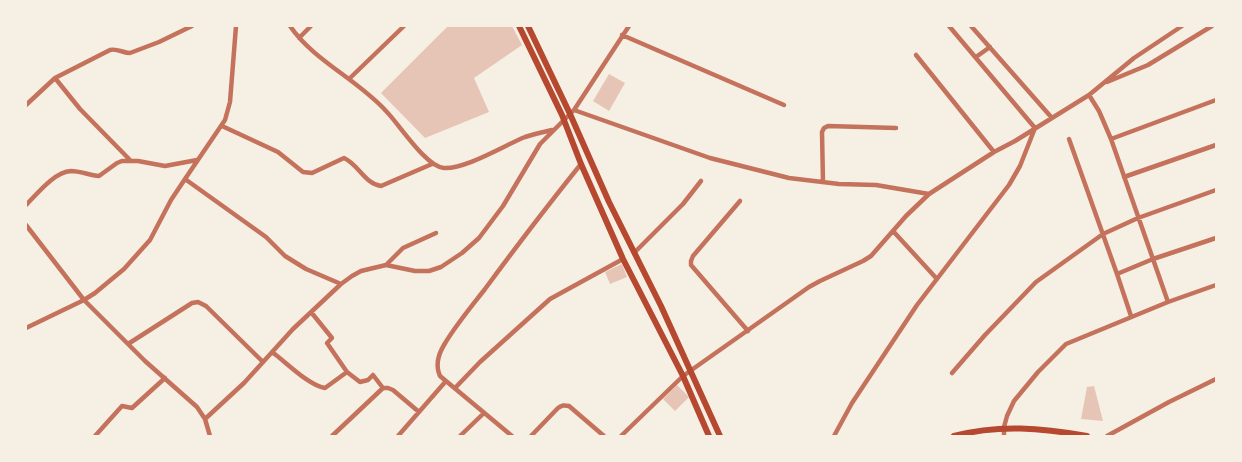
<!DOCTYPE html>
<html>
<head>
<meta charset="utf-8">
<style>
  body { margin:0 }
  #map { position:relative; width:1242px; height:462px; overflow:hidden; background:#f6efe4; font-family:Signika,sans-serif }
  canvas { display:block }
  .frame { position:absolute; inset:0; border:27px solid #f6efe4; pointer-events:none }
</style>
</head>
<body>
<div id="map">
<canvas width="1242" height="462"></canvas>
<div class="frame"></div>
</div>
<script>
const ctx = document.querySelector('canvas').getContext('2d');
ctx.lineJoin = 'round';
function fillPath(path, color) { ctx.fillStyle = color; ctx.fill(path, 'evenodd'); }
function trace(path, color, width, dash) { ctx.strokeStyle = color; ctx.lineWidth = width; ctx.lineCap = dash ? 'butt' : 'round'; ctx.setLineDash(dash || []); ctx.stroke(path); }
fillPath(new Path2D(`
  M448 26H512L522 45 474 78 489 112 425 138 381 93Z
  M609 74 625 83 609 111 593 101Z
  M622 264 627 277 610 284 605 272Z
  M677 385 689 397 675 411 663 399Z
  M1094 386 1103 421 1081 419 1087 387Z`), '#e6c5b7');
trace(new Path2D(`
  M290 26C314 61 357 79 386 111 399 124 426 167 444 168 466 169 503 146 525 137 534 134 543 132 552 130
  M971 26 1052 118
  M622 35 784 105
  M299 38 311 26
  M916 55 994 152
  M976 57 990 47
  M55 78 80 109 130 160
  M349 79 404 26
  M1107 82 1148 65 1212 26
  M1089 95 1099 111 1111 139 1168 302
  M26 105 55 78 110 50C117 48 123 53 130 53L159 42 192 26
  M574 110 710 158 789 178 839 184 876 185 929 194
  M222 126 278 152 303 172 312 173 344 158C358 164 365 184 381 186L432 164
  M1069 139 1117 274 1131 316
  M1111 139 1216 100
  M1124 177 1216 145
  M185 179 266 237 285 256 306 269 341 284
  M823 182 822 132 824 128 828 126 896 128
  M740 201 693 256 691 261V265L748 331
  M26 205C37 194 54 172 71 171 80 171 89 175 99 176L117 163 122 161H138L165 166 197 160
  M26 225 84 300 145 361 197 407 205 419 210 436
  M893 231 937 279
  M634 253 683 204 701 181
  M386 265 403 248 436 233
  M1117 274 1153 259 1216 238
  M311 312 332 338 327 343 347 372
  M26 328 84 300 95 293 124 269 150 240 171 200 185 179 225 120 230 102 236 26
  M128 344 192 303 198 302 206 306 263 362
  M272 352C286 362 308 385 325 388L347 372 360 382 368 380 373 375 383 388
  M952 373 985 335 1036 282 1103 234 1138 218 1216 190
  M455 388 480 362 550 299 623 259
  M205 419 244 383 293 329 341 284 352 276 361 271 386 265 415 271H429L441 267 462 253 479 238 503 206 540 144 574 110 629 26
  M95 436 122 406 132 408 165 378
  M332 436 383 388H388L393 390 419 412
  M398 436 446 381
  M460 436 484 413
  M512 436 440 376C435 365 438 355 444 345 455 326 471 307 485 289 516 247 548 205 581 164
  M531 436 558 408C562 405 564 405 569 406L604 436
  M621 436 683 376 809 287 820 281 863 261 871 256 906 216 929 194 994 152 1015 141 1089 95 1134 58 1182 26
  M834 436 852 403 917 305 1009 185 1020 166 1035 128 949 26
  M1004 436V427L1007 416 1014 401 1038 372 1066 344 1168 302 1216 285
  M1107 436 1169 402 1216 379`), '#c5725c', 4.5);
trace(new Path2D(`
  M519 26 562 115 581 164 623 259 683 376 709 436
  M528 26 570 114 609 202 661 306 720 436
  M954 436C999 424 1042 428 1087 436`), '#b5482f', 6);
</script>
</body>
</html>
